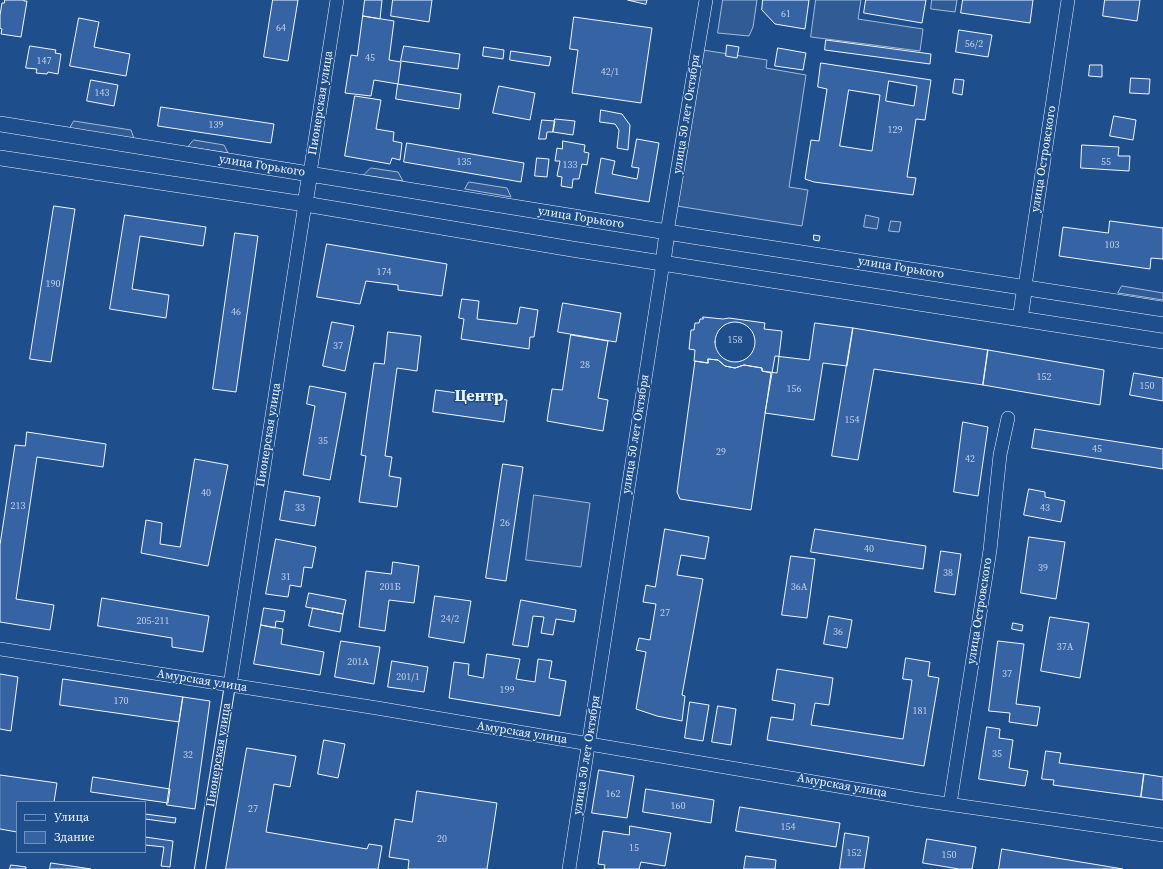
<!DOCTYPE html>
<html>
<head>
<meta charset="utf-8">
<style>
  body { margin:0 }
  #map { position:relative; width:1163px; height:869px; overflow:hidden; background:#1f4e8c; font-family:"Source Serif 4",serif }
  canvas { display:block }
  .legend { position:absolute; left:16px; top:801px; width:130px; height:52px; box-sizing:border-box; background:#1f4e8c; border:1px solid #7391ba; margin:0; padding:5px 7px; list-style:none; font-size:12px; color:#f2f6ff }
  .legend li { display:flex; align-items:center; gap:8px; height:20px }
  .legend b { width:20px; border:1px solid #7391ba }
</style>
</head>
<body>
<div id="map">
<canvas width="1163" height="869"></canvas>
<ul class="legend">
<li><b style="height:5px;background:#1f4e8c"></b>Улица</li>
<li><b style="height:11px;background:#3563a3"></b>Здание</li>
</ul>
</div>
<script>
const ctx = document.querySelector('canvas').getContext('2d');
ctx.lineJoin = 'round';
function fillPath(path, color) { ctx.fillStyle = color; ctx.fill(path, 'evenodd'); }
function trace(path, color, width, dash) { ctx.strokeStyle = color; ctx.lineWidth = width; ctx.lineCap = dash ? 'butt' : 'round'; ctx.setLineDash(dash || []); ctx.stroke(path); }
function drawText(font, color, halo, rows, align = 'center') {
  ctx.font = font + ' "Source Serif 4",serif'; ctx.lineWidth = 3; ctx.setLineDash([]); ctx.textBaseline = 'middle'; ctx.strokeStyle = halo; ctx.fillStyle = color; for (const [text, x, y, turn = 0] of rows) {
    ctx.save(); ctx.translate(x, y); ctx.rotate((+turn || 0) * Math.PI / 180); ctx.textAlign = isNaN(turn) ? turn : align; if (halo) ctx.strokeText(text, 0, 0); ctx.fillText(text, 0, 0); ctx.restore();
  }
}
const built = new Path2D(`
  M723 0H757L753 27 749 36 718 33Z
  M816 0H861L858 19 923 29 920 51 811 37Z
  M932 0H957L955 12 931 9Z
  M703 50 767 60 766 68 806 75 789 187 808 190 802 226 677 206Z
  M74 121 131 130 134 139 69 130Z
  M194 140 224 145 228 153 188 147Z
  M371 168 398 172 403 181 364 175Z
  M469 182 507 188 511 197 465 189Z
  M866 215 879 218 877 229 864 227Z
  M891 221 901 222 899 232 889 231Z
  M1122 286 1163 293V300L1118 293Z
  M534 495 590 503 581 567 526 560Z`);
fillPath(built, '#305b95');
trace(built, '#a8bbd7', 1);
const building = new Path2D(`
  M5 0H24V1H27L21 37 1 34 2 29 0 28V15L2 3H4Z
  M273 0H298L288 61 264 57Z
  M365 0H382L380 19 363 16Z
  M393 0H432L429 22 391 16Z
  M628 0H647L646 4Z
  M763 0H809L805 29 775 24 762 10Z
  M866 0H926L922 23 864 13Z
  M963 0H1033L1030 23 961 13Z
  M1105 0H1140L1137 21 1103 16Z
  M363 16 394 21 389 60 401 62 398 84 374 80 371 96 345 93 351 55 357 56Z
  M574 17 652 28 641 103 572 93 578 50 570 49Z
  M79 18 99 22 94 47 130 54 126 76 70 66Z
  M959 30 992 35 988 57 956 52Z
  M826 40 931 54 930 64 825 50Z
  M727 45 739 47 737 58 726 56Z
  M30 46 56 50 55 53 61 54 58 74 48 72 47 74 36 73 37 69 26 68Z
  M404 46 460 54 458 69 401 61Z
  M484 47 504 50 503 59 483 56Z
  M778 48 806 53 803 70 775 66Z
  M511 51 551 57 549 66 510 60Z
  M821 63 931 80 925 120 916 119 907 177 916 178 913 195 814 182 805 179 811 140 819 141 827 89 818 87ZM849 90 880 95 872 151 840 146Z
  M1090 65H1102V77L1089 76Z
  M1131 78 1150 79 1149 94 1130 93Z
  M955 79 964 80 962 95 953 93Z
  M91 80 118 85 114 106 87 101Z
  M889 81 917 86 914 106 886 101Z
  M398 84 461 94 459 109 396 99Z
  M499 86 535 93 530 120 493 113Z
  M355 96 381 100 376 129 394 132 393 141 402 143 400 160 392 158 390 164 345 156Z
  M161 107 274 124 271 143 158 126Z
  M601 110 622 114 630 125 628 150 617 148 619 130 615 124 600 122Z
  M1114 116 1136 120 1133 140 1110 136Z
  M555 119 575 121 573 135 553 132Z
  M542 120 555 121 553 132H547L546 139H539Z
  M637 139 659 143 649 202 595 193 601 158 615 161 612 174 637 179 639 168 632 167Z
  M563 141 585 145 584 152 589 153 587 165 582 164 579 179H573L572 188 561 186 562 177 557 176 560 161H555L557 148 562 149Z
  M407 143 524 163 521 182 404 162Z
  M1082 145 1119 147 1118 156H1130L1129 171 1081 168Z
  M537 158 549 159 547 177 535 176Z
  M54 206 75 209 51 362 30 359Z
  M125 215 206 227 203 246 140 236 132 289 169 295 166 318 110 309Z
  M1110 221 1163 228V259L1151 258 1150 269 1059 256 1063 227 1108 233Z
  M235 233 258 236 236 392 213 389Z
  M814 235 820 236 819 241 814 240Z
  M327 244 447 264 442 296 398 290V285L366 281 360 304 317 297Z
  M462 299 479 301 477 319 517 324 520 307 538 310 534 337H530L529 349 461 339 464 319 459 318Z
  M563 303 621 313 616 342 558 332Z
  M703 317 723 319 729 318 765 323 764 329 782 331 777 373 762 371V368L744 365 735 368 725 366 718 360 708 359V363L694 361 695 350 689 349 691 330H694L695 323H699L700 319H703Z
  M715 342a20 20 0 1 1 40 0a20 20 0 1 1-40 0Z
  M332 322 354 326 345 371 323 366Z
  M815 323 853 328 847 366 823 363 814 420 765 413 775 356 809 360Z
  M853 328 988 350 983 385 874 369 858 460 832 456Z
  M388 332 421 336 417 371 397 368 385 456 392 457 389 476 401 478 397 507 359 502 366 456 361 455 374 363 384 364Z
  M571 335 608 341 598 398 608 400 603 431 547 421 552 389 562 390Z
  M988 350 1104 370 1100 405 983 385Z
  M708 359 718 360 725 366 735 368 744 365 762 368V371L771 373 751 510 680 499 677 492 695 361 708 363Z
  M1134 373 1163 378V401L1130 395Z
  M310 386 346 393 330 480 303 475 315 406 307 404Z
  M436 390 507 400 504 422 433 412Z
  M963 422 988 427 978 496 954 492Z
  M1035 429 1163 449V469L1032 448Z
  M27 432 106 444 103 467 37 457 16 599 54 605 50 630 0 622V545L15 445 25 446Z
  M195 459 228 465 208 566 141 553 146 520 162 523 160 544 180 547Z
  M503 464 523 467 506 581 486 578Z
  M1029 489 1045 492V497L1065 501 1061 522 1024 515Z
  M285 491 320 497 315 526 280 520Z
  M665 529 709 537 705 559 681 555 677 575 703 579 682 695 685 696 682 721 657 716 636 709 646 652 636 650 639 638 650 640 656 604 643 602 646 585 655 587Z
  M815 529 926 546 923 569 811 552Z
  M1029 537 1065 542 1056 599 1021 593Z
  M276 539 316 547 312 568 304 567 301 587 290 585 288 597 266 594Z
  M941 551 961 554 955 595 935 592Z
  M791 556 815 559 807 618 782 615Z
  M393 562 419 566 414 603 389 600 385 631 359 627 366 571 391 574Z
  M309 593 346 600 343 614 306 607Z
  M435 596 471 601 464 643 429 637Z
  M102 598 209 616 203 652 172 647V638L98 626Z
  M521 600 576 610 574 622 556 619 553 635 541 633 544 617 533 616 528 647 513 645Z
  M264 608 285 611 283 622 276 621 275 628 261 625Z
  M313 608 343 614 340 632 309 626Z
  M829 616 852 620 847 648 824 644Z
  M1050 617 1089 623 1080 678 1041 671Z
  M1013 623 1023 625 1022 631 1012 629Z
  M261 625 283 629 281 644 324 652 320 675 254 664Z
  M341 641 380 647 374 684 335 677Z
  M998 641 1024 644 1016 704 1040 707 1037 726 1009 722 1010 713 989 711Z
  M487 654 520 659 516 679 535 682 538 659 552 661 549 678 566 681 560 716 449 698 454 662 469 664 468 675 483 678Z
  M906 658 930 662 928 676 939 678 924 766 767 740 771 717 793 720 795 704 772 700 777 669 833 678 829 705 815 703 811 725 903 739 912 680 903 679Z
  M392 661 428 667 424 692 388 687Z
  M0 674 18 677 11 731 0 729Z
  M63 679 183 697 179 722 60 705Z
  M183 697 210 701 195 809 167 805Z
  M690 702 709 705 703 741 685 738Z
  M718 706 736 709 731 745 712 742Z
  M987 727 1000 729 999 738 1013 740 1009 768 1028 771 1025 786 979 779Z
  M324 740 345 744 338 778 318 774Z
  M247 748 296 756 290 787 274 784 266 832 367 849 369 844 382 846 378 869H226Z
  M1046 751 1061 753 1059 763 1144 774 1141 797 1053 785 1054 780 1042 779Z
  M599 770 634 776 627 818 592 813Z
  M1144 774 1163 777V800L1141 797Z
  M0 775 57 783 54 802H17V832L0 829Z
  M93 777 170 789 168 803 91 792Z
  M646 789 714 800 711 823 643 812Z
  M417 791 497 803 487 869H408L409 860 389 857 395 819 412 822Z
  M740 807 840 823 836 847 736 831Z
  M145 814 176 818 175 823 145 819Z
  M630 826 671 833 665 866 641 862 639 869H604L605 865 598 864 603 831 629 835Z
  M845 833 869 837 864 869H840Z
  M145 837 173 841 170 867 161 866 164 847 145 845Z
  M927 839 976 847 972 869H959L923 863Z
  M1002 849 1123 869H999Z
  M746 856 776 860 775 869H744Z
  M51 863 91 869H50Z
  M11 865 26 867V869H10Z`);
fillPath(building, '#3563a3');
trace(building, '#f2f6ff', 1);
const street = new Path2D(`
  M200 869 230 685`);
const secondary = new Path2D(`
  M310 173 337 0
  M667 232 706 0
  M1025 286 1068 0
  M0 649 377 708 920 800 1163 835
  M230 685 305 204
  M950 804 990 550 1000 455 1008 418
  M569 869 663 263`);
const primary = new Path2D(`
  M0 124 692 236 1163 309
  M0 158 305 204 572 249 1163 341
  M305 204 310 173
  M663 263 667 232
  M1020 319 1025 286`);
trace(street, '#f2f6ff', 12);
trace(secondary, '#f2f6ff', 14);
trace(primary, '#f2f6ff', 16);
trace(street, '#1f4e8c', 10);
trace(secondary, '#1f4e8c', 13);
trace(primary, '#1f4e8c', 15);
drawText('10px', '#c3d1e8', null, [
  ["61",786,14],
  ["64",281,28],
  ["56/2",974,44],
  ["45",370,58],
  ["147",44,61],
  ["42/1",610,72],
  ["143",102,93],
  ["139",216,125],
  ["129",895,130],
  ["135",464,162],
  ["55",1106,162],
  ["133",570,165],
  ["103",1112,245],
  ["174",384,272],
  ["190",53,284],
  ["46",236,312],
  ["158",735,340],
  ["37",338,346],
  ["28",585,365],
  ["152",1044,377],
  ["150",1147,386],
  ["156",794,389],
  ["154",852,420],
  ["35",323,441],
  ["45",1097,449],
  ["29",721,452],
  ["42",970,459],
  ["40",206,493],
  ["213",18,506],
  ["33",300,508],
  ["43",1045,508],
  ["26",505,523],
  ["40",869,549],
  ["39",1043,568],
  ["38",948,573],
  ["31",286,577],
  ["201Б",390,587],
  ["36А",799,587],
  ["27",665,613],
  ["24/2",450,619],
  ["205-211",153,621],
  ["36",838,632],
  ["37А",1065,647],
  ["201А",358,662],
  ["37",1007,674],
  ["201/1",408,677],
  ["199",507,690],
  ["170",121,701],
  ["181",920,711],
  ["35",997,754],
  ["32",188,755],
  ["162",613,794],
  ["160",678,806],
  ["27",253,809],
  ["154",788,827],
  ["20",442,839],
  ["15",634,848],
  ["152",854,853],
  ["150",949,855]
]);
drawText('12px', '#f2f6ff', '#1f4e8c', [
  ["Пионерская улица",321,103,-81],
  ["улица 50 лет Октября",687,114,-81],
  ["улица Островского",1044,159,-81],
  ["улица Горького",262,166,9],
  ["улица Горького",581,218,9],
  ["улица Горького",901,268,9],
  ["улица 50 лет Октября",636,434,-81],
  ["Пионерская улица",269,435,-81],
  ["улица Островского",980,611,-81],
  ["Амурская улица",202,681,9],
  ["Амурская улица",522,733,9],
  ["Пионерская улица",219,755,-81],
  ["улица 50 лет Октября",587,755,-81],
  ["Амурская улица",842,786,10]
]);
drawText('bold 16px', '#f2f6ff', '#1f4e8c', [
  ["Центр",479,397]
]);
</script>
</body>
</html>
